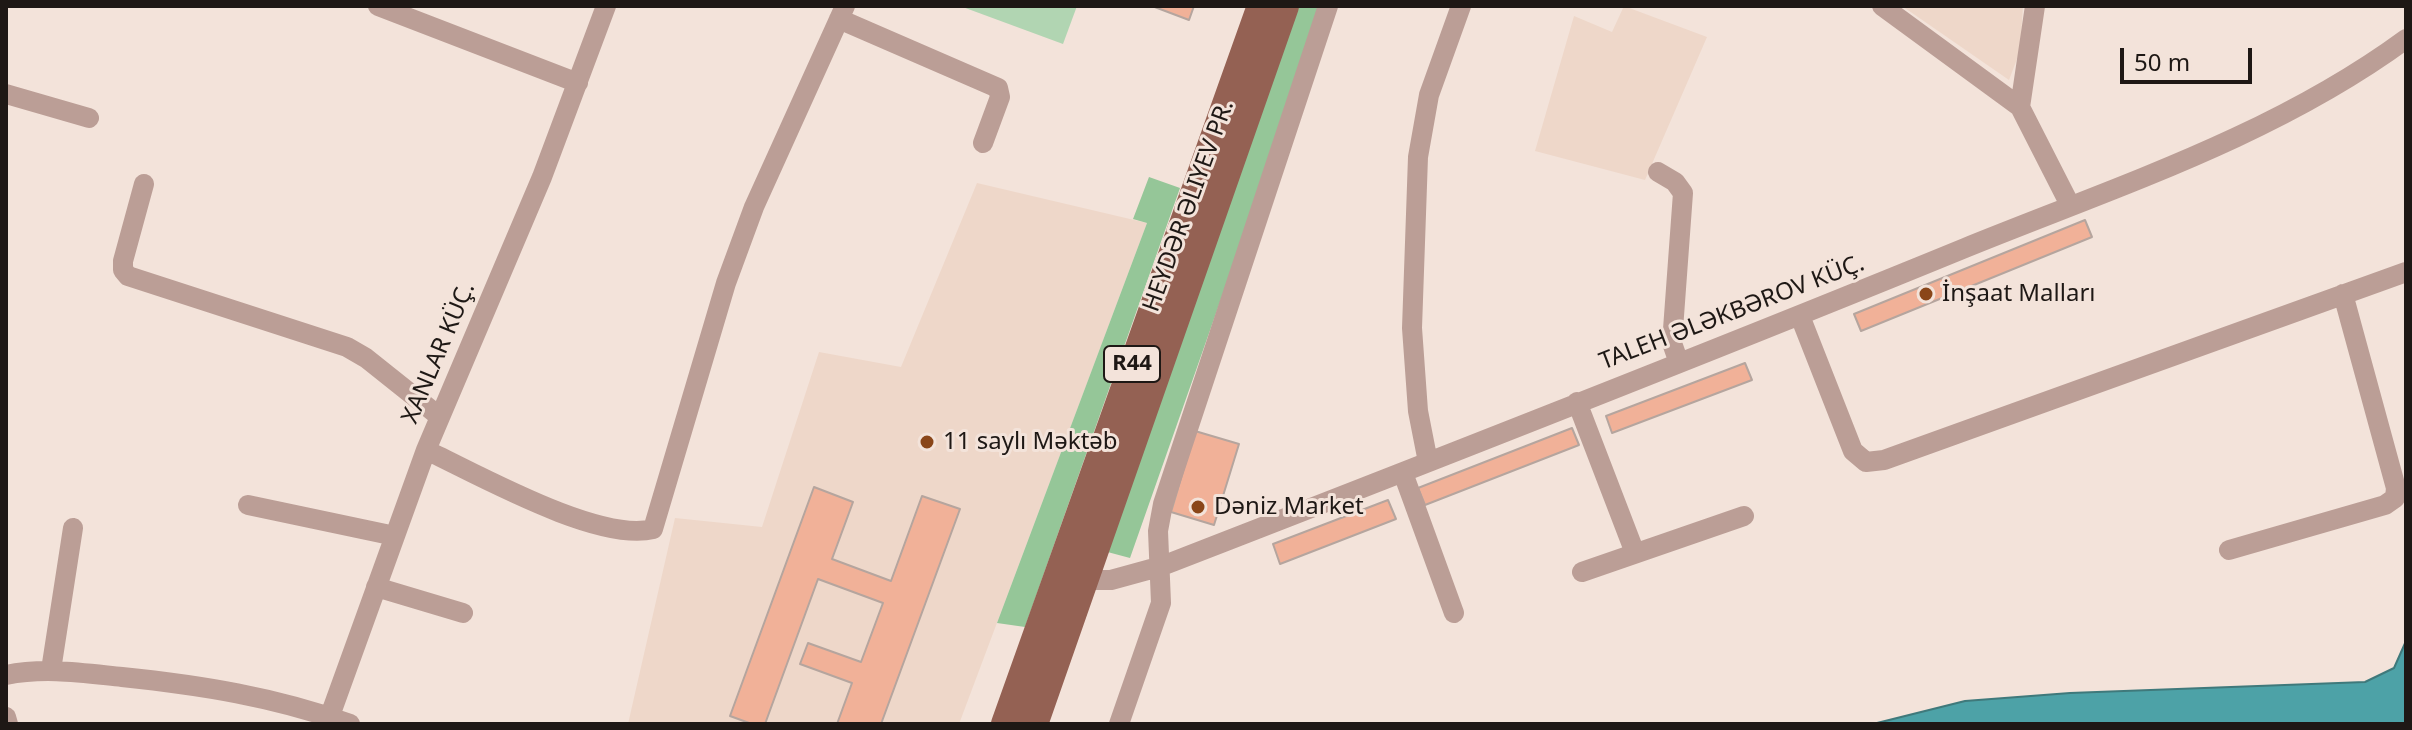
<!DOCTYPE html>
<html>
<head>
<meta charset="utf-8">
<style>
  body { margin:0 }
  #map { position:relative; width:2412px; height:730px; overflow:hidden; background:#f3e3da; font-family:"Noto Sans",sans-serif }
  canvas { display:block }
  .frame { position:absolute; inset:0; border:8px solid #1e1815; pointer-events:none }
  .scale { position:absolute; left:2120px; top:48px; width:132px; height:36px; box-sizing:border-box; border:4px solid #1e1815; border-top:0; padding-left:10px; font-size:24px; line-height:28px; white-space:nowrap; color:#1e1815; -webkit-text-stroke:6px #f3e3da; paint-order:stroke }
</style>
</head>
<body>
<div id="map">
<canvas width="2412" height="730"></canvas>
<div class="frame"></div>
<div class="scale">50 m</div>
</div>
<script>
const ctx = document.querySelector('canvas').getContext('2d');
ctx.lineJoin = 'round';
function fillPath(path, color) { ctx.fillStyle = color; ctx.fill(path, 'evenodd'); }
function trace(path, color, width, dash) { ctx.strokeStyle = color; ctx.lineWidth = width; ctx.lineCap = dash ? 'butt' : 'round'; ctx.setLineDash(dash || []); ctx.stroke(path); }
function drawText(font, color, halo, rows, align = 'center') {
  ctx.font = font + ' "Noto Sans",sans-serif'; ctx.lineWidth = 6; ctx.setLineDash([]); ctx.textBaseline = 'middle'; ctx.strokeStyle = halo; ctx.fillStyle = color; for (const [text, x, y, turn = 0] of rows) {
    ctx.save(); ctx.translate(x, y); ctx.rotate((+turn || 0) * Math.PI / 180); ctx.textAlign = isNaN(turn) ? turn : align; if (halo) ctx.strokeText(text, 0, 0); ctx.fillText(text, 0, 0); ctx.restore();
  }
}
fillPath(new Path2D(`
  M1624 6 1707 37 1645 180 1535 151 1574 16 1612 32Z
  M1902 6H2023L2020 51 2009 80Z
  M977 183 1147 223 959 724H628L675 518 762 527 819 352 901 367Z`), '#eed7c9');
fillPath(new Path2D(`
  M960 6H1077L1063 44Z`), '#b1d5b2');
fillPath(new Path2D(`
  M1293 6H1324L1130 558 1100 550Z
  M1149 177 1180 188 1025 627 997 623 1147 223 1133 219Z`), '#95c698');
const water = new Path2D(`
  M2406 641V724H1873L1965 701 2070 693 2365 682 2394 668Z`);
fillPath(water, '#4da2a7');
trace(water, '#3f797b', 2);
const building = new Path2D(`
  M1152 6H1194L1189 20Z
  M2085 220 2092 237 1861 331 1854 314Z
  M1745 363 1752 380 1612 433 1606 416Z
  M1572 428 1579 445 1425 505 1418 488Z
  M1195 431 1239 444 1214 525 1171 512Z
  M814 487 853 502 832 559 891 581 922 496 960 509 881 724H837L852 683 800 664 808 643 861 662 883 603 818 579 765 724H752L730 716Z
  M1388 500 1396 519 1280 564 1273 544Z`);
fillPath(building, '#f1b198');
trace(building, '#b5a59e', 2);
trace(new Path2D(`
  M378 6 578 83
  M1882 6 2020 107 2070 205
  M839 19 998 88 1000 97 983 143
  M6 94 89 118
  M2020 107 2035 6
  M1658 172 1675 182 1683 193 1672 343 1679 363
  M144 184 123 261V270L128 276 347 347 366 358 440 417
  M1800 316 1853 451 1866 462 1884 460 2406 272
  M1577 402 1635 553
  M426 450C477 474 599 543 653 529L726 283 754 207 845 6
  M1428 462 1418 411 1412 328 1418 157 1429 95 1461 6
  M1403 473 1454 613
  M248 505 395 536
  M2229 550 2385 505 2395 498 2396 488 2343 294
  M1582 572 1744 516
  M1073 580H1111L1162 566C1430 462 1699 357 1965 248 2115 187 2274 136 2406 39
  M376 587 463 613
  M51 670 73 528
  M6 675C45 667 83 673 122 677 200 685 275 697 350 724
  M6 717 8 724
  M327 724 426 450 542 177 606 6
  M1119 724 1161 603 1158 531 1163 504 1328 6`), '#bb9e96', 20);
trace(new Path2D(`
  M1006 724 1262 6
  M1033 724 1284 6`), '#946153', 30);
for (const [x, y, r, color] of [
  [1926,294,8,"#8a4619"],
  [927,442,8,"#8a4619"],
  [1198,507,8,"#8a4619"]
]) { const dot = new Path2D(); dot.arc(x, y, r, 0, 2 * Math.PI); ctx.fillStyle = color; ctx.fill(dot); trace(dot, '#f3e3da', 3); }
for (const [x, y, w] of [
  [1132,364,56]
]) { const box = new Path2D(); box.roundRect(x - w / 2, y - 18, w, 36, 6); ctx.fillStyle = '#f3e3da'; ctx.fill(box); trace(box, '#1e1815', 2); }
drawText('bold 22px', '#1e1815', null, [
  ["R44",1132,364]
]);
drawText('24px', '#1e1815', '#f3e3da', [
  ["HEYDƏR ƏLIYEV PR.",1189,206,-70],
  ["TALEH ƏLƏKBƏROV KÜÇ.",1732,313,-21],
  ["XANLAR KÜÇ.",439,353,-67]
]);
drawText('24px', '#1e1815', '#f3e3da', [
  ["İnşaat Malları",1942,294],
  ["11 saylı Məktəb",943,442],
  ["Dəniz Market",1214,507]
], 'left');
</script>
</body>
</html>
